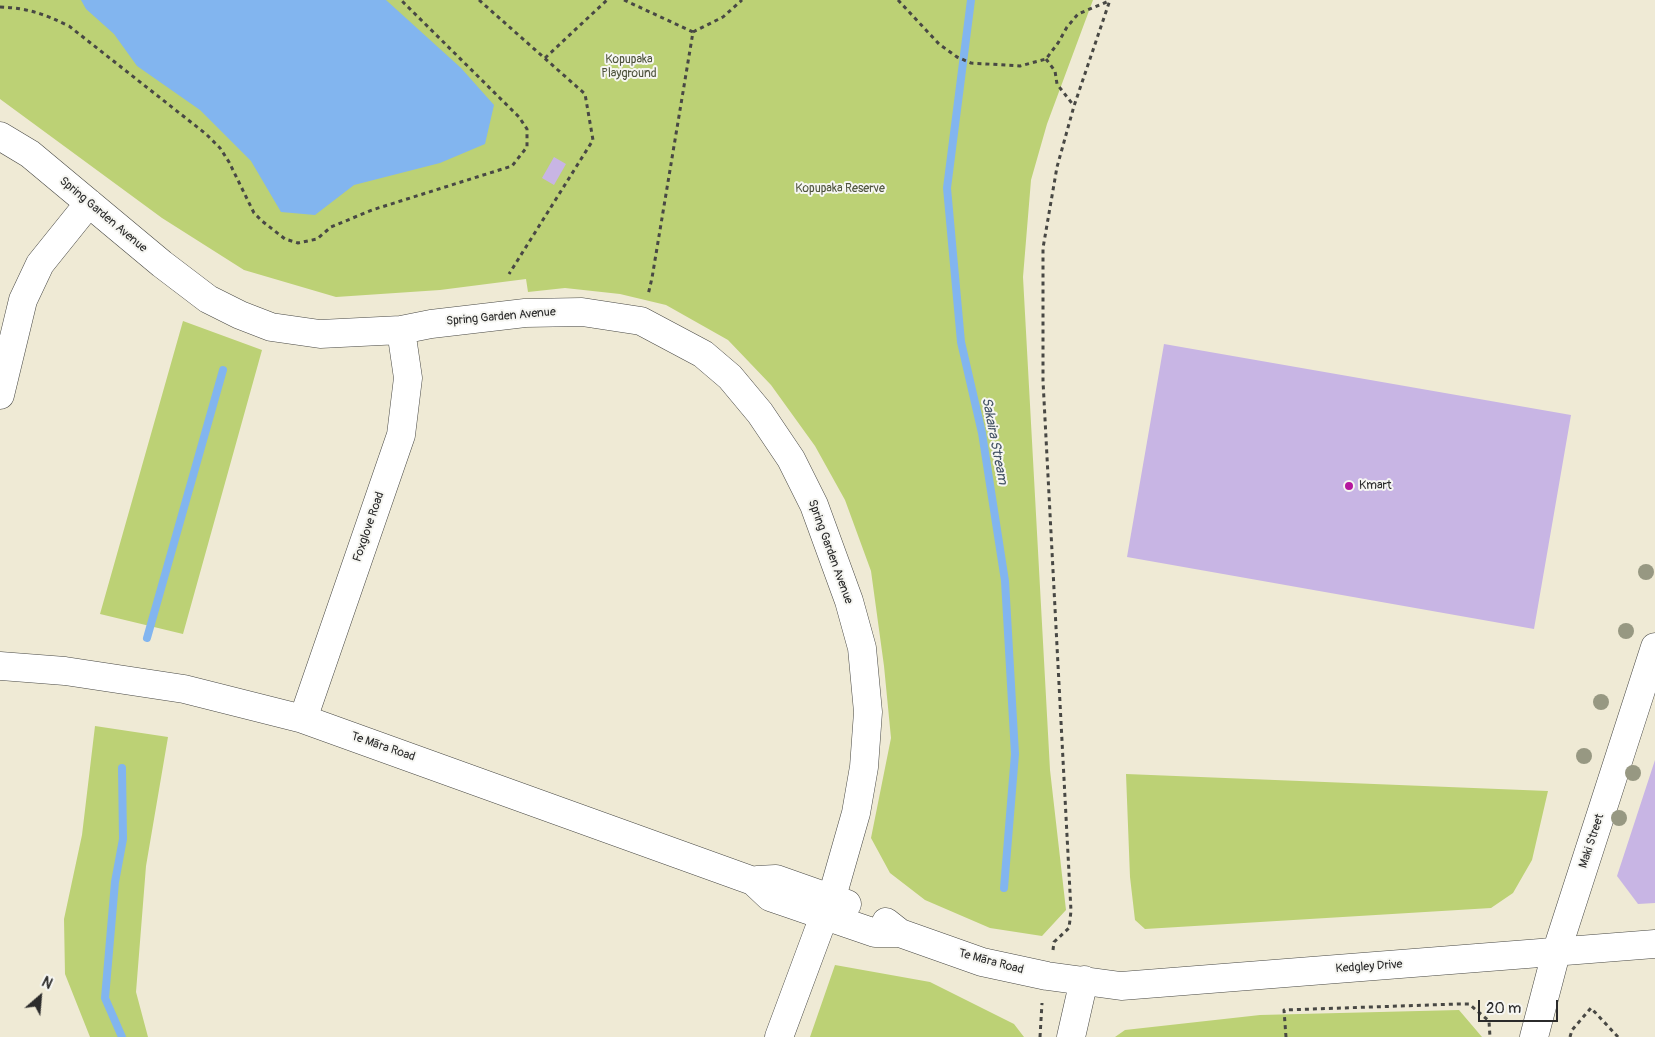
<!DOCTYPE html>
<html>
<head>
<meta charset="utf-8">
<style>
  body { margin:0 }
  #map { position:relative; width:1655px; height:1037px; overflow:hidden; background:#efead5; font-family:Pangolin,sans-serif }
  canvas { display:block }
  .north { position:absolute; left:15px; top:972px; width:50px; height:50px; -webkit-text-stroke:4px #f6f6f2; paint-order:stroke; rotate:27deg; font-size:14px; font-weight:700; line-height:20px; text-align:center; color:#2b2b2b }
  .north::after { content:''; display:block; margin:auto; width:18px; height:22px; background:#2b2b2b; clip-path:polygon(50% 0,100% 100%,50% 72%,0 100%) }
  .scale { position:absolute; left:1478px; top:1000px; width:80px; height:22px; box-sizing:border-box; border:2px solid #2b2b2b; border-top:0; padding-left:6px; font-size:15px; line-height:18px; white-space:nowrap; color:#2b2b2b; -webkit-text-stroke:4px #f6f6f2; paint-order:stroke }
</style>
</head>
<body>
<div id="map">
<canvas width="1655" height="1037"></canvas>
<div class="north">N</div>
<div class="scale">20 m</div>
</div>
<script>
const ctx = document.querySelector('canvas').getContext('2d');
ctx.lineJoin = 'round';
function fillPath(path, color) { ctx.fillStyle = color; ctx.fill(path, 'evenodd'); }
function trace(path, color, width, dash) { ctx.strokeStyle = color; ctx.lineWidth = width; ctx.lineCap = dash ? 'butt' : 'round'; ctx.setLineDash(dash || []); ctx.stroke(path); }
function drawText(font, color, halo, rows, align = 'center') {
  ctx.font = font + ' Pangolin,sans-serif'; ctx.lineWidth = 4; ctx.setLineDash([]); ctx.textBaseline = 'middle'; ctx.strokeStyle = halo; ctx.fillStyle = color; for (const [text, x, y, turn = 0] of rows) {
    ctx.save(); ctx.translate(x, y); ctx.rotate((+turn || 0) * Math.PI / 180); ctx.textAlign = isNaN(turn) ? turn : align; if (halo) ctx.strokeText(text, 0, 0); ctx.fillText(text, 0, 0); ctx.restore();
  }
}
fillPath(new Path2D(`
  M0 0H1093L1047 124 1031 180 1023 277 1050 770 1066 910 1042 936 990 928 925 900 890 873 871 838 891 738 884 666 871 571 845 500 815 446 771 385 728 340 666 305 620 294 565 288 528 292 526 279 440 290 336 297 244 270 162 218 0 99Z
  M183 321 262 350 183 634 100 614Z
  M95 726 168 737 146 866 136 992 148 1037H90L65 974 64 919 82 835Z
  M1126 774 1548 791 1532 860 1513 893 1491 908 1145 929 1135 920 1130 877Z
  M835 965 930 982 1014 1024 1024 1037H810Z
  M1459 1010 1482 1037H1115L1125 1030 1260 1015Z`), '#bcd175');
fillPath(new Path2D(`
  M81 0H386L461 68 494 105 485 144 440 163 354 185 315 215 281 212 251 161 200 110 137 66 114 34 86 9Z`), '#82b5ef');
trace(new Path2D(`
  M971 0 947 188 961 342 982 433 1005 581 1015 754 1004 888
  M147 638 223 370
  M122 1037 105 998 115 882 123 839 122 768`), '#82b5ef', 8);
fillPath(new Path2D(`
  M554 157 566 164 554 185 542 178Z
  M1164 344 1571 415 1534 629 1127 557Z
  M1655 760V903L1638 904 1617 876Z`), '#c8b5e4');
const minor = new Path2D(`
  M0 136 30 154 162 264 208 299 240 315 271 327 320 334 401 330 431 324 525 313 582 312 641 321 703 354 730 377 760 413 791 459 814 505 849 601 862 648 868 712 864 767 856 813 832 897
  M0 395 23 300 40 264 89 203
  M0 666 65 671 184 689 303 719 753 881 770 897 875 933H900
  M303 719 401 435 408 378 401 330
  M757 880 776 879 847 904
  M886 922 900 933 982 962 1047 976 1121 986 1655 944
  M779 1037 824 916
  M1071 1037 1084 980
  M1534 1037 1556 953 1655 647`);
trace(minor, '#484844', 29);
trace(new Path2D(`
  M479 0 585 94 593 140 509 274
  M624 0 693 32 652 278 648 295
  M898 0 939 44 957 57 971 63 1020 66 1046 59 1058 43 1067 27 1078 14 1109 1
  M0 7C28 8 44 14 69 26L206 134 220 148 229 162 254 213 262 221 285 239 298 243 317 239 331 227 372 210 512 166 527 147V129L519 117 401 0
  M693 32 723 17 742 0
  M545 58 607 0
  M1046 59 1055 71 1057 84 1074 106
  M1053 950 1054 942 1069 928 1071 911 1043 381V248L1057 167 1074 106 1110 0
  M1040 1037 1042 1003
  M1286 1037 1284 1010 1458 1004H1469L1489 1021 1490 1037
  M1570 1037 1572 1030 1591 1008 1618 1037`), '#484844', 3, [4, 4]);
trace(minor, '#fff', 28);
ctx.fillStyle = '#979882';
for (const [x, y] of [
  [1646,572],
  [1626,631],
  [1601,702],
  [1584,756],
  [1633,773],
  [1619,818]
]) { ctx.beginPath(); ctx.arc(x, y, 8, 0, 2 * Math.PI); ctx.fill(); }
for (const [x, y, r, color] of [
  [1349,486,5,"#b5179e"]
]) { const dot = new Path2D(); dot.arc(x, y, r, 0, 2 * Math.PI); ctx.fillStyle = color; ctx.fill(dot); trace(dot, '#f6f6f2', 2); }
drawText('12px', '#4f543e', '#f6f6f2', [
  ["Kopupaka",629,60],
  ["Playground",629,74],
  ["Kopupaka Reserve",840,189]
]);
drawText('12px', '#2b2b2b', '#f6f6f2', [
  ["Spring Garden Avenue",103,215,40],
  ["Spring Garden Avenue",501,317,-5],
  ["Foxglove Road",369,527,-71],
  ["Spring Garden Avenue",830,552,70],
  ["Te Māra Road",383,747,19],
  ["Maki Street",1592,841,-72],
  ["Te Māra Road",991,962,15],
  ["Kedgley Drive",1369,967,-4]
]);
drawText('12px', '#2b2b2b', '#f6f6f2', [
  ["Kmart",1359,486]
], 'left');
drawText('italic 14px', '#455466', '#f6f6f2', [
  ["Sakaira Stream",994,441,79]
]);
</script>
</body>
</html>
